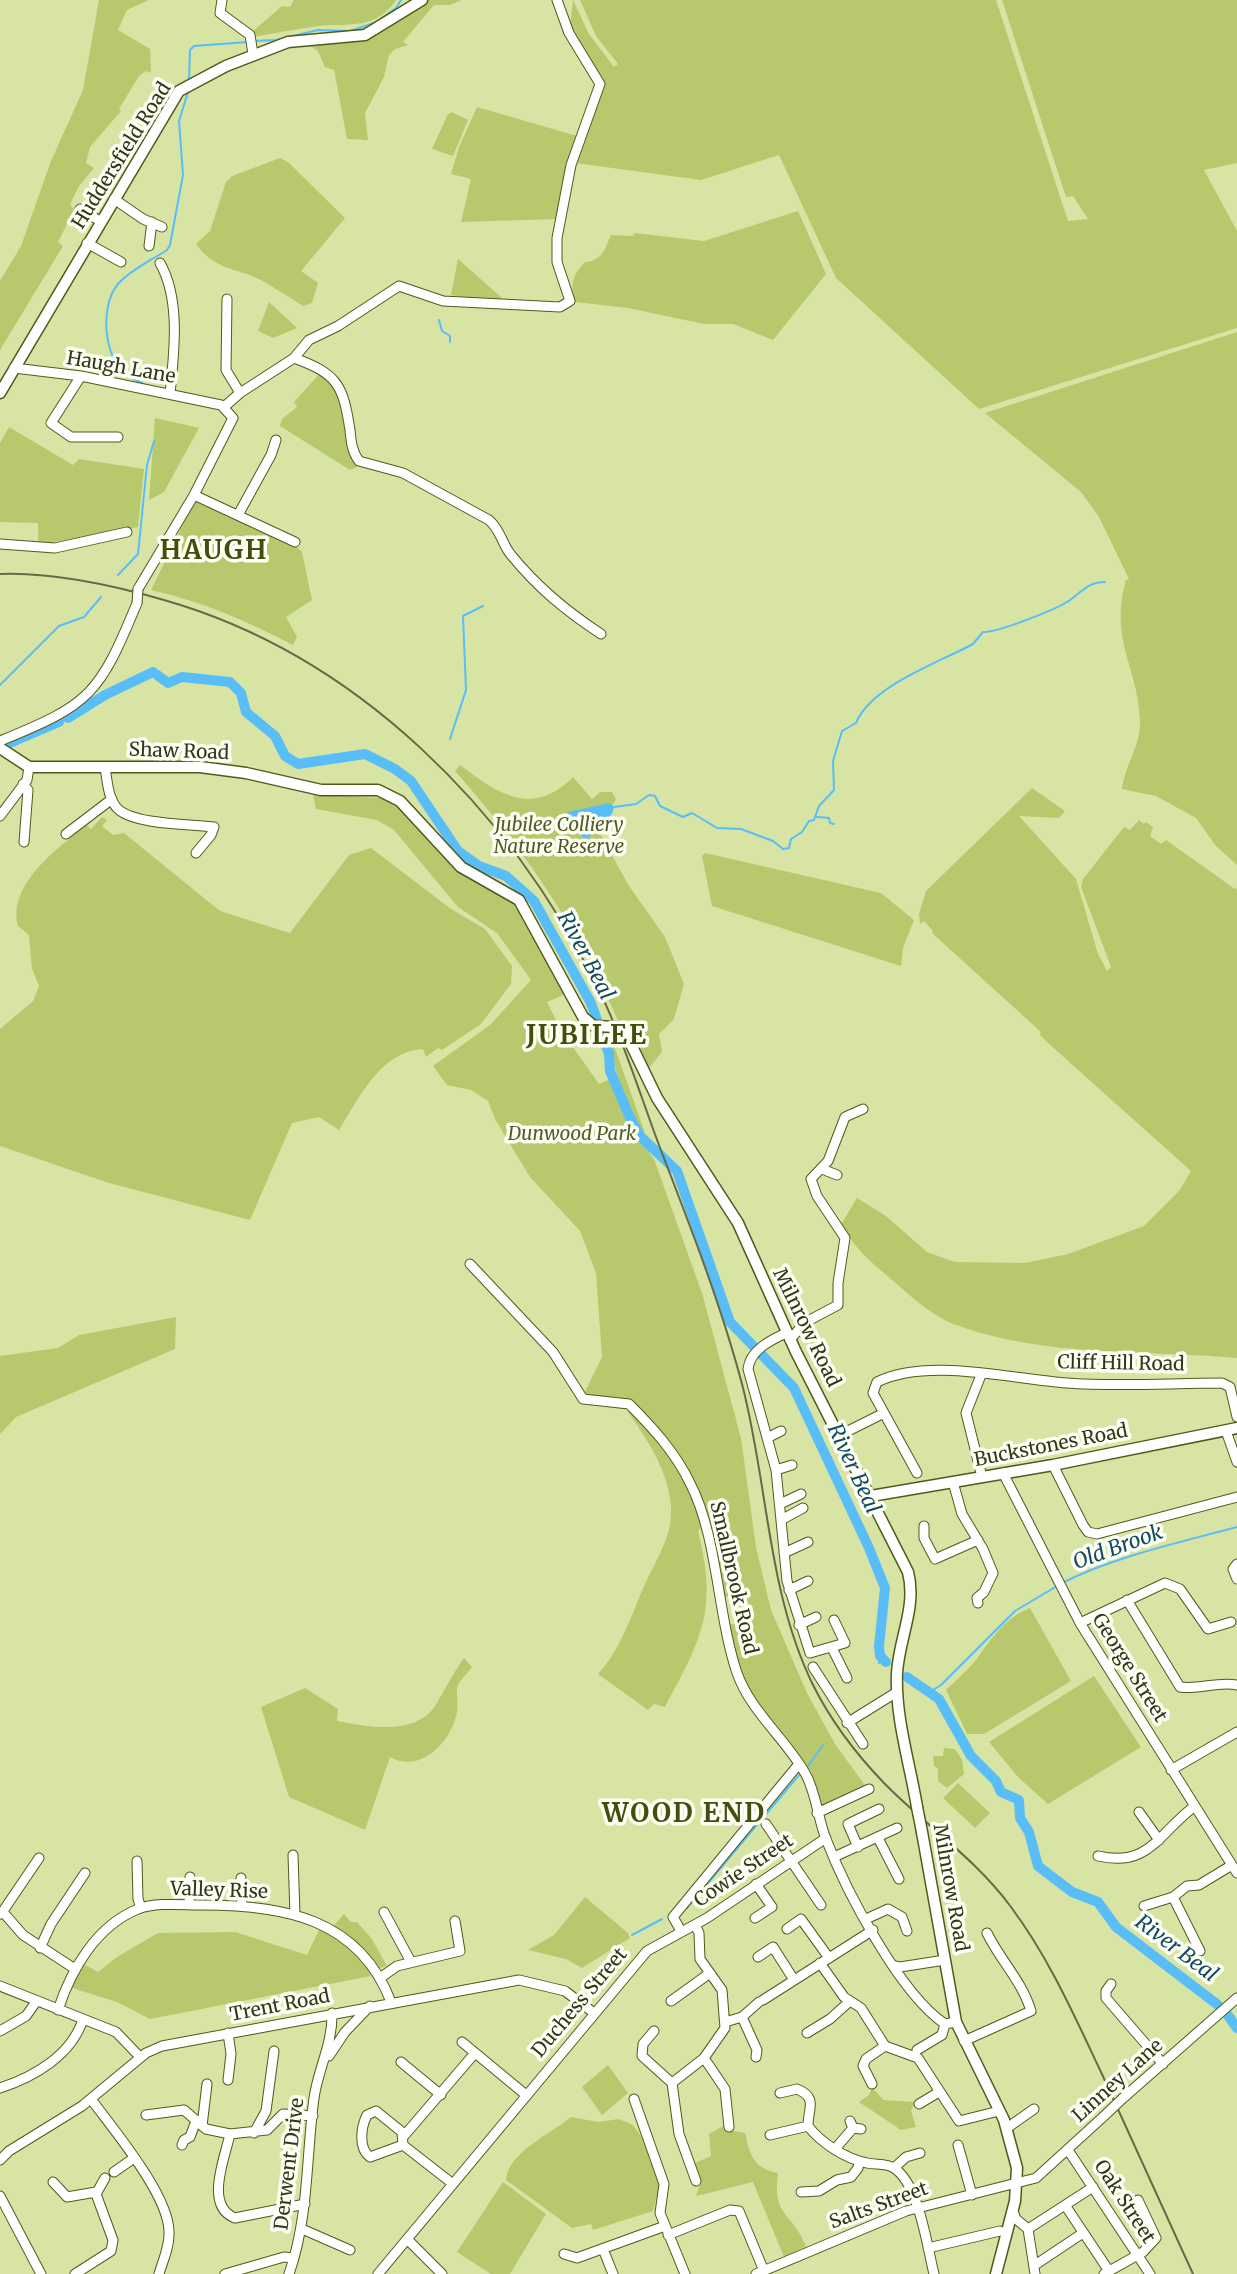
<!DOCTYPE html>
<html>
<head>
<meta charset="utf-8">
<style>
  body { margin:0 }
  canvas { display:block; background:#d7e4a4 }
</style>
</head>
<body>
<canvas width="1237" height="2274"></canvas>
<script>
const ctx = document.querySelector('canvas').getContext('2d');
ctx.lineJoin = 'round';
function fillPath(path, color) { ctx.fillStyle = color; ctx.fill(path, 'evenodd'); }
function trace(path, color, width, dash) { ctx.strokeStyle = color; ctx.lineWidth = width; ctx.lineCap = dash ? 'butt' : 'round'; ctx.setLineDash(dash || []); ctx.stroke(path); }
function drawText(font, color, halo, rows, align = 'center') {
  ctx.font = font + ' Merriweather,serif'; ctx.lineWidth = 7; ctx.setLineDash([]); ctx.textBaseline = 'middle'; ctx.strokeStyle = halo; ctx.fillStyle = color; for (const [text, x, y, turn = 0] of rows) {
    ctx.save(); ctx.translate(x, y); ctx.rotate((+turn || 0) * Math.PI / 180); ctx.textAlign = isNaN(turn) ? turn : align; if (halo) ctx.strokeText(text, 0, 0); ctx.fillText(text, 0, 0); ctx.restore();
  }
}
fillPath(new Path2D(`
  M99 0H149L127 10 118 30 150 49 151 73 146 71 139 76 119 109 121 111 90 147 86 163 94 168 79 186 70 204 74 210 58 242 63 246 0 350V281L21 246 51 161 83 90Z
  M294 0H396C376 30 350 23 318 26 296 29 275 33 253 37L252 32 282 6 290 7Z
  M427 0H462L450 5H434L403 42 408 45 395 49 389 55 384 77 365 113 368 140 347 139 334 70 325 67 318 51 309 45 362 41 375 36Z
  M573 0 589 34 614 67 618 64 596 36 580 0H996L1068 221 1088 219 1073 196 1066 197 1002 0H1237V163L1204 170 1237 231V328L979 409 836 278 779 155 701 180 575 163 604 81 570 27Z
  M477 107 577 136 557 219 461 222 471 179 451 174 459 147Z
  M452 112 468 120 453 156 432 149 448 114Z
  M280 158 288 162 345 218 301 271 318 283 312 303 303 306C289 297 275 288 261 280 236 268 213 269 196 244L210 231 226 182 232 176Z
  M798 211 826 274 773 340 733 324H704L628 308 575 302C570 284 572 276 585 262 602 261 605 249 611 235L633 236 635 233 704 241Z
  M458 259 502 298 486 300 451 295Z
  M269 302 297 328 273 338 258 331Z
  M1237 332V865L1216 846 1196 818 1156 796 1122 789C1125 764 1141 746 1140 720 1138 665 1109 642 1126 580L1129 579 1099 517 1081 492 985 413Z
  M321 372 340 394 349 446 357 467 350 470 280 426 282 419 297 407 294 402Z
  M155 418 199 428 164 492 149 500Z
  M9 427 73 465 79 459 144 469 138 527 38 545V523L0 522V443Z
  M198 501 293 544 302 552 312 600 286 617 297 637 293 645C247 621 203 602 151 590L194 502Z
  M460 765C498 794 533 818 573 777L592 799 600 792H612L616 799 599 832 629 886 665 937 684 984 674 1019 659 1034 662 1052 649 1068C641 1051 635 1034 619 1023 580 930 522 847 455 771Z
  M1032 788 1065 811 1059 818 1019 816 1076 879 1098 954 1107 971 1111 967 1081 887 1083 879 1124 827 1130 830 1139 820 1144 824 1146 822 1153 827 1150 836 1161 844 1166 840 1235 889 1237 888V1358C1146 1350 1042 1357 956 1325 933 1317 908 1294 890 1278 870 1261 853 1248 842 1223L857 1198 886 1216 927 1252 955 1262 1025 1263 1068 1254 1144 1226 1179 1191 1191 1171 1048 1043 1040 1035 1041 1032 932 933 933 931 924 921 920 924 919 914 926 891Z
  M313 795 383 798 400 809 454 866 515 899 565 994 547 1002 561 1030 599 1084 611 1079 630 1125 654 1159 702 1293 741 1438 756 1547 771 1610 807 1693 835 1744 867 1788 821 1810 811 1771 762 1709 740 1672 728 1625 742 1622 740 1611 746 1596 724 1597 698 1497 631 1402 591 1399 584 1394 602 1357 596 1273 580 1231 530 1177 495 1119 488 1101 471 1090 447 1085 433 1066 490 1025 531 980 497 933 458 907 394 830 377 820 316 809Z
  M102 817 107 820 102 826 113 835 124 833 220 911 290 933 349 855 371 848 451 909 485 929 512 966 511 984 481 1024 442 1050 438 1048 426 1057 423 1049C381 1051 359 1098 339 1130L319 1117 292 1123 250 1220 109 1183 0 1146V1029L33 1001 39 986 32 969 29 935 18 926C7 884 59 847 87 825L91 829Z
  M705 853 881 893 914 920 903 948 901 966 712 906 702 856Z
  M607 1036 611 1037 645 1133C619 1106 618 1070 607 1036Z
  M176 1317 175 1349 16 1417 0 1434V1356L58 1348 79 1335Z
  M633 1411C665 1445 694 1481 701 1528L698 1531C718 1611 702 1638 665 1707L654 1704 648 1710 598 1674C618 1653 630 1620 641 1593 650 1571 665 1549 670 1525 677 1484 650 1443 628 1412Z
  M1030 1608 1071 1681 984 1734H967L946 1690C958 1678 972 1667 981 1653 994 1635 1008 1616 1030 1608Z
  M464 1658 472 1667C468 1673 461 1679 458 1685 455 1692 459 1704 457 1712 451 1743 420 1774 390 1757L365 1830 289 1797 261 1707 305 1688 338 1709 337 1721C368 1727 415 1736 435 1706 445 1690 453 1673 464 1658Z
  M1094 1676 1141 1747 1048 1804 1018 1777 989 1742Z
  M944 1748 955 1749 962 1760 964 1774 947 1788 938 1781V1769L934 1766 933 1756H943Z
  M958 1783 990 1813 975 1828 943 1798Z
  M585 1897 628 1933 630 1938 582 1968 566 1959 528 1950 554 1935Z
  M344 1914 351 1922H357L372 1939 387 1966 368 1971 371 1976 150 2019 117 2002 69 1987 82 1963 98 1972 117 1957 158 1933 235 1932 307 1955 320 1928 328 1932Z
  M608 2065 628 2093 602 2115 582 2087Z
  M872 2088 884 2100 915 2102 911 2111 916 2127 901 2130 859 2102 869 2095Z
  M571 2117 598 2122 619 2119 633 2125 648 2146 661 2180 653 2211 593 2230 591 2224 572 2228 506 2180C507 2153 552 2133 571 2117Z
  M727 2124 734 2131 745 2133C750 2155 753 2168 778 2173 772 2218 792 2211 806 2246L784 2257 753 2182 696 2196 701 2182 695 2163 711 2156 709 2134Z
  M503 2182 546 2214 510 2274H491L457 2252Z`), '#b8c96d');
fillPath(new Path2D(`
  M610 803 614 807 612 814 585 841 567 812Z`), '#59bdf8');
trace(new Path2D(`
  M382 18 396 8 401 0
  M253 41 276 40 318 30 350 31 374 23
  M189 80 190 50 194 46 248 42
  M439 320 442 331 450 336V342
  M144 384C138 381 130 378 125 374 103 355 100 305 118 284 130 270 152 260 167 250L170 245 183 175 179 121 188 92
  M118 575 138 554 147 465 154 441
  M0 685 59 626 84 617 101 597
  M450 739 466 690 463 616 483 606
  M614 807 636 804 649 795 655 796 660 806 683 817 692 813 717 828 741 829 773 841 783 849 789 848 791 839 802 832 809 821 814 820 819 806 834 790 833 761 842 731 856 723C871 686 938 663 973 644L983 632C997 633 1054 610 1067 602 1081 593 1087 582 1105 582
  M817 817 829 818 830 823 834 824
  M1062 1583C1113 1557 1181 1542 1237 1527
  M879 1663 883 1659
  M921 1687 933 1690 941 1685 1015 1611 1057 1586
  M808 1766 823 1745
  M686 1909 799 1775
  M632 1935 662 1919`), '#59bdf8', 2);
trace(new Path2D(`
  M68 718 105 695 153 672 168 683 182 677 230 682 241 693 246 712 275 736 285 756 298 764 365 754 395 769 411 781 458 851 479 866 506 876 534 901 591 1003 609 1054 610 1071 630 1118 641 1137 677 1171 730 1322 794 1388 869 1548 885 1588 879 1646 880 1656 886 1662
  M5 745 59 722
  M907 1677 939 1699 971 1756 996 1781 1001 1792 1019 1800 1020 1818 1029 1832 1038 1866 1072 1892 1098 1902 1116 1927 1218 2005
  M1227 2014 1237 2028`), '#59bdf8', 10);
const minor = new Path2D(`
  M222 0 220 13 250 35 253 54
  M114 199 143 219 162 227
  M80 209 100 221
  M87 243 121 262
  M149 246 152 222
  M160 263C181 300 174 353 170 394
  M227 299 226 370 240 393
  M294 358C338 374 343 385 350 430 351 441 352 452 359 461L403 473 489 520C501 530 502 545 512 556 538 588 566 611 601 634
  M14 368 81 376 221 405 233 418 194 495 138 589
  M81 376 51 423 71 437H118
  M224 407 240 393 294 358 309 340 338 326 399 286 443 301 560 307 570 301 557 262V238L571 165 600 84 569 33 557 0
  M194 495 295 542
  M238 515 271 455 276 440
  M0 544 55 548 127 532
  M0 741C91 704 99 695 137 603
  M105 767C107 779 108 800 118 809 135 825 191 824 214 827L211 835 196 853
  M23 784 28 790 24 842
  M0 816 27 780 29 767
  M66 834 112 799
  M822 1169 837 1175
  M470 1264 553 1352 583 1399 629 1404C653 1428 675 1452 690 1483 718 1537 717 1614 737 1673 751 1712 785 1738 805 1773 816 1792 818 1819 826 1839 846 1891 900 1994 945 2024L956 2022
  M786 1333C771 1340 750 1350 748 1369L776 1470 787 1581 810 1653 845 1643 834 1620
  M790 1340 804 1323 838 1305V1283L845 1238 817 1196 811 1179 828 1161 845 1117 863 1109
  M981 1375 966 1413 982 1477
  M1226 1431 1237 1462
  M840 1435 884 1413
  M767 1438 781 1431
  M1053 1465 1083 1525 1088 1532 1097 1534 1237 1497
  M776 1470 792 1465
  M917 1473 873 1393 877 1382C928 1357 1010 1379 1067 1383 1118 1387 1171 1383 1222 1383L1230 1387 1237 1417
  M1003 1473 1080 1623 1237 1873
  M953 1482 962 1514 983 1549 993 1573 984 1592 977 1598 978 1603
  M780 1504 801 1494
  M781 1520 803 1508
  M924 1526V1538L935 1559 978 1540
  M784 1553 808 1542
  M1237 1564 1233 1569 1237 1579
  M789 1590 808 1581
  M1127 1600 1180 1687C1199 1690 1218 1681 1237 1685
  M1080 1623 1165 1583 1180 1589 1208 1629 1231 1622
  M799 1625 816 1617
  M832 1648 847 1678
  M813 1667 863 1744
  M847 1723 897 1692
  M1171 1770 1237 1732
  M1139 1812 1159 1840
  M817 1813 869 1789
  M766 1824 821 1905
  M878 1838 899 1879
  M858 1847 848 1824 879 1809
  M293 1855 295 1915
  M1098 1856C1150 1868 1159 1832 1195 1806
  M834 1857 897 1828
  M137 1861 138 1899 141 1908
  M241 1878 242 1906
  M1173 1897 1200 1951
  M189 1905 190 1877
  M1144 1906 1173 1897 1187 1886 1199 1885 1232 1865
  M3 1912 23 1935 75 1969
  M384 1912 411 1962
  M1 1914 39 1858
  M755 1918 772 1907 756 1884
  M866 1919 888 1909 902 1917 907 1931
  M695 1925 699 1933 700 1959 722 1990 725 2028 704 2058 672 2083 679 2134 696 2181
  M787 1929 801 1919 829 1958
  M681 1931 673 1917 798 1765
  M40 1948 51 1924 85 1873
  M758 1957 773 1947 794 1980
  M820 1963 844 1997 861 2008 885 2046
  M892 1965 900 1967 945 1960
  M380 1978 397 1966 460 1951 455 1921
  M1111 1984 1106 1991V1998L1163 2064
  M0 1986 116 2032 140 2057
  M763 2000 873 1930
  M671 2001 710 1973
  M58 2010C71 1970 96 1926 138 1909 157 1902 182 1905 202 1905 283 1905 359 1918 391 2002
  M742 2017 757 2050 756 2057
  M725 2022 742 2017 759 2002
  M0 2031 26 2016 36 2002
  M654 2031 643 2044 642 2056 672 2083
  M807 2033 830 2019 850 2001
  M964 2041 1031 2011C1022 1981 1000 1960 987 1933
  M462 2042 526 2095
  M885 2046 918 2058 959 2121 999 2111
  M917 2050 942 2035 945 2024
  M329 2056 345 2032 370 2006
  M704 2058 725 2089 729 2127
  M401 2062 441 2095
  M228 2080 231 2054 228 2033
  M872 2084 863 2066 866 2059 885 2046
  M0 2088C34 2077 72 2055 83 2019
  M780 2093 797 2089C818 2098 808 2108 808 2126
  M91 2099C113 2129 168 2194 169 2231 170 2246 163 2260 159 2274
  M634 2099 664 2184 660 2213 685 2274
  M1122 2099 1237 1998
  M919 2104 939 2092
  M376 2111 402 2132 403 2145 370 2157C358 2148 361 2127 367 2115Z
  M146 2115 184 2110 206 2129 230 2134 267 2130 283 2114 313 2116
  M850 2121 853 2128 861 2129
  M202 2126 207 2084
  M808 2126C821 2143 846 2159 867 2163 876 2165 886 2163 894 2168 919 2184 927 2246 934 2274
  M1007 2128 1034 2109
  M254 2133 266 2111 274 2051
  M230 2134C225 2158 204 2206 235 2218L305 2204
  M770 2135 808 2126
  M403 2137 475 2053
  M182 2145 184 2140 190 2137 196 2121
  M403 2145 453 2184
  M958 2145 972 2195
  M835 2149 853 2128
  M1068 2150 1150 2274
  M0 2160 9 2151 82 2106 146 2053 162 2046 519 1980 565 1991 594 2013
  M894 2168 906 2157 920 2153
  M114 2172 134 2158
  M53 2182 67 2197 96 2192
  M801 2192 819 2191 837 2180 851 2177 858 2168 859 2162
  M0 2196 41 2274
  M1065 2205 1109 2271
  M1013 2211 1016 2219 1028 2229 1035 2274
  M302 2229 350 2250
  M1028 2229 1093 2187
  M668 2235 730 2210 739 2211 764 2271
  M407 2239 442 2274
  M928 2248 1000 2231
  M603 2249 613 2274
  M564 2254 577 2258 665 2226
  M1035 2265 1083 2233
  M75 2274 111 2251 113 2240 96 2194 105 2178
  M225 2274 284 2257 294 2258
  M289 2274C309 2217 306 2157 314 2098 318 2069 333 2043 332 2013
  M378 2274 647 1951 707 1918 826 1838
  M756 2274 906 2211 1036 2178 1103 2117
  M1104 2274 1143 2252 1156 2238 1138 2200`);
const major = new Path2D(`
  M0 393 179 91 226 66 288 42 365 35 422 0
  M0 748 29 767H200L246 773 321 790H378L400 801 461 867 519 900 583 1017 594 1026
  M625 1032 657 1098 738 1223 796 1352 908 1572C917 1607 899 1638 897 1673 895 1717 910 1764 917 1807
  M871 1496 1053 1465 1237 1428
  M922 1832 956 2022 1004 2120 1017 2168 1015 2201 996 2274`);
trace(minor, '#505a1d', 11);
trace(major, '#505a1d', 13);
trace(minor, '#fff', 9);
trace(major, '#fff', 10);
trace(new Path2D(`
  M0 574C54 572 112 585 164 600 357 655 510 810 598 988 624 1041 641 1098 662 1153 691 1228 721 1305 742 1384 768 1483 767 1591 813 1685 831 1721 856 1754 884 1783 926 1826 975 1858 1011 1907 1049 1958 1074 2015 1101 2072 1132 2140 1163 2207 1193 2274`), '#646c46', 2);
const minorBridge = new Path2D(`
  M137 603 138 589
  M1103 2117 1122 2099`);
const majorBridge = new Path2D(`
  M594 1026 618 1027 625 1032
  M917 1807 922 1832`);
trace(minorBridge, '#505a1d', 11, []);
trace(majorBridge, '#505a1d', 13, []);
trace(minorBridge, '#fff', 9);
trace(majorBridge, '#fff', 10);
drawText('19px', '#31361c', '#fcfff2', [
  ["Huddersfield Road",122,156,-58],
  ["Haugh Lane",121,368,10],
  ["Shaw Road",179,752,2],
  ["Milnrow Road",806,1328,64],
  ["Cliff Hill Road",1121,1364,1],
  ["Buckstones Road",1051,1446,-11],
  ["Smallbrook Road",733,1578,77],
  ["George Street",1129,1668,58],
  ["Cowie Street",744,1871,-34],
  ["Milnrow Road",950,1888,80],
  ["Valley Rise",219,1891,2],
  ["Duchess Street",580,2003,-50],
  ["Trent Road",280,2006,-11],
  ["Linney Lane",1118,2081,-42],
  ["Derwent Drive",290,2164,-83],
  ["Oak Street",1124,2202,57],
  ["Salts Street",879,2206,-20]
]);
drawText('italic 19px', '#525b28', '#fcfff2', [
  ["Jubilee Colliery",559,826],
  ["Nature Reserve",559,848],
  ["Dunwood Park",572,1135]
]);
drawText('italic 21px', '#124967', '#fcfff2', [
  ["River Beal",585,956,62],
  ["River Beal",853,1469,65],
  ["Old Brook",1118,1548,-20],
  ["River Beal",1176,1949,37]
]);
ctx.letterSpacing = '2px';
drawText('bold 26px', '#444d0d', '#fcfff2', [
  ["HAUGH",214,552],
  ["JUBILEE",587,1037],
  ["WOOD END",684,1815]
]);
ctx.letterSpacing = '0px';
</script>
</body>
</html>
